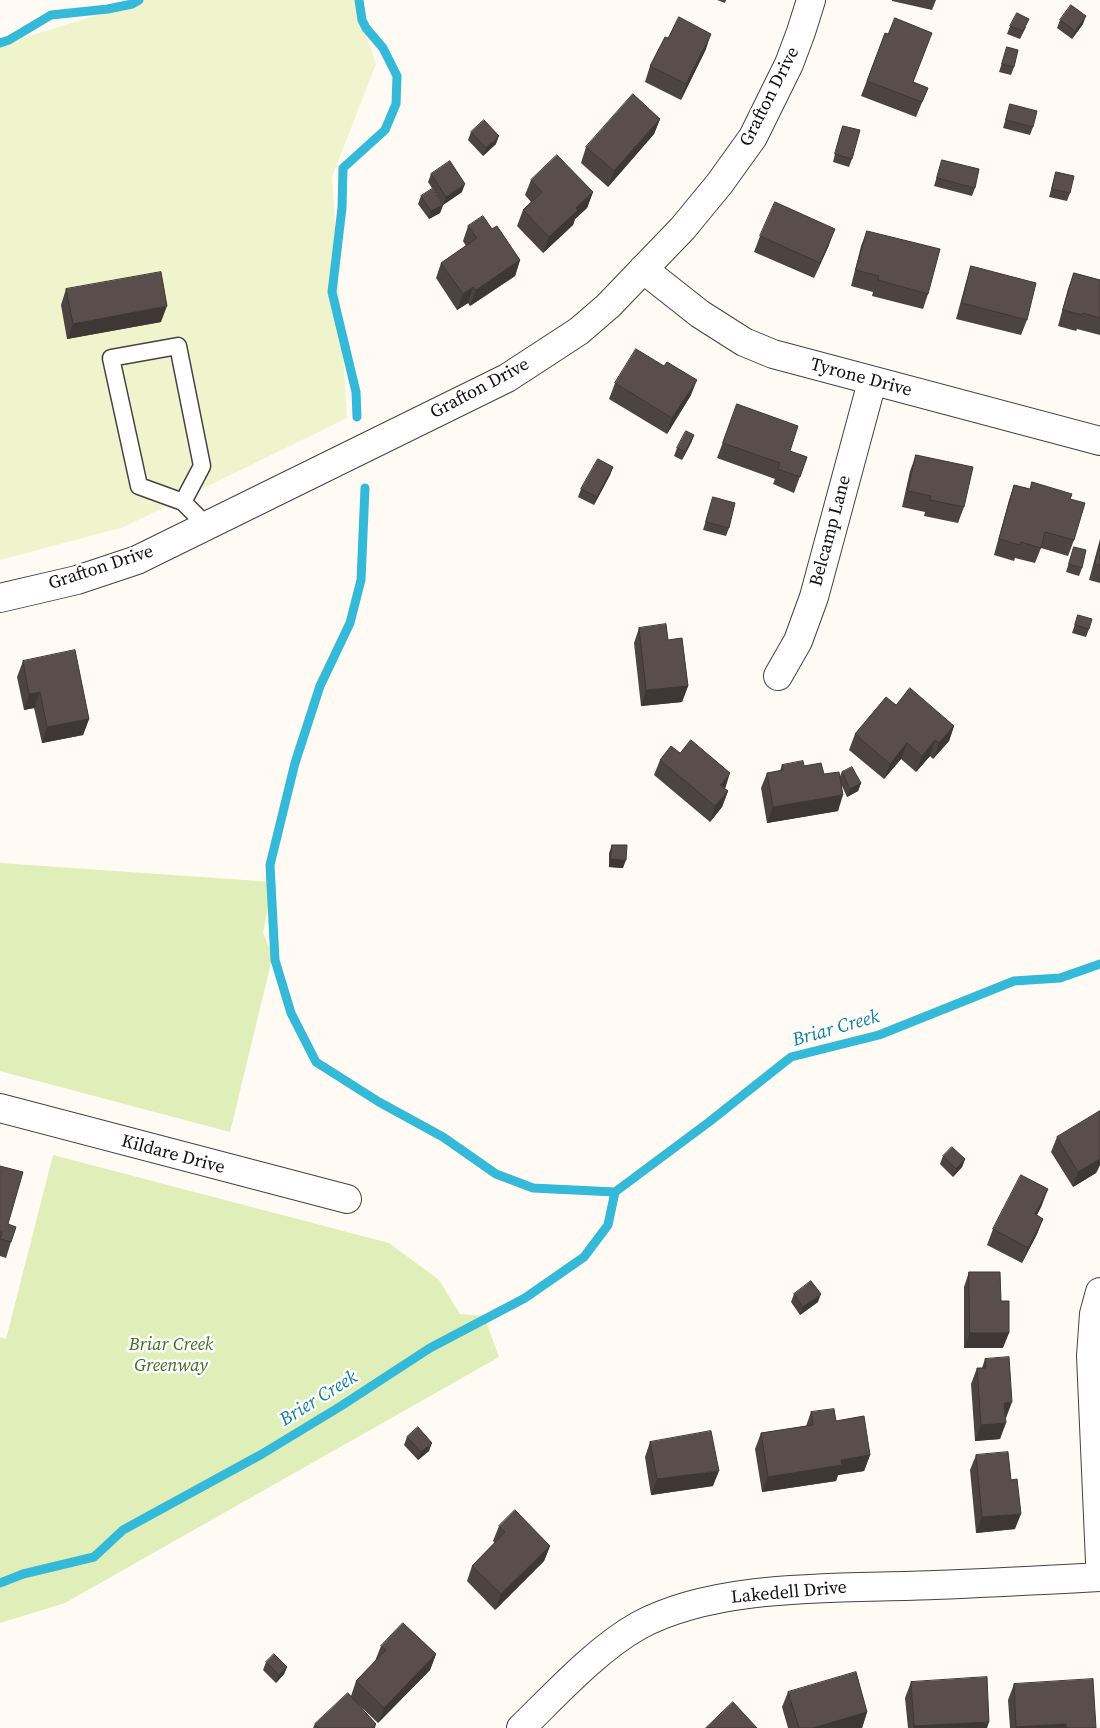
<!DOCTYPE html>
<html>
<head>
<meta charset="utf-8">
<style>
  body { margin:0 }
  canvas { display:block; background:#fffaf4 }
</style>
</head>
<body>
<canvas width="1100" height="1728"></canvas>
<script>
const ctx = document.querySelector('canvas').getContext('2d');
ctx.lineJoin = 'round';
function fillPath(path, color) { ctx.fillStyle = color; ctx.fill(path, 'evenodd'); }
function trace(path, color, width, dash) { ctx.strokeStyle = color; ctx.lineWidth = width; ctx.lineCap = dash ? 'butt' : 'round'; ctx.setLineDash(dash || []); ctx.stroke(path); }
function drawText(font, color, halo, rows, align = 'center') {
  ctx.font = font + ' "Source Serif 4",serif'; ctx.lineWidth = 5; ctx.setLineDash([]); ctx.textBaseline = 'middle'; ctx.strokeStyle = halo; ctx.fillStyle = color; for (const [text, x, y, turn = 0] of rows) {
    ctx.save(); ctx.translate(x, y); ctx.rotate((+turn || 0) * Math.PI / 180); ctx.textAlign = isNaN(turn) ? turn : align; if (halo) ctx.strokeText(text, 0, 0); ctx.fillText(text, 0, 0); ctx.restore();
  }
}
fillPath(new Path2D(`
  M0 863 273 882 263 933 273 955 230 1132 0 1071Z
  M53 1155 389 1243 439 1280 460 1314 484 1316 499 1357 65 1603 0 1623V1337L6 1339Z`), '#e0eeb9');
fillPath(new Path2D(`
  M146 0H354L376 64 332 177 347 418 124 527 0 560V45Z`), '#eff4cc');
trace(new Path2D(`
  M0 43 9 40 51 15 108 9 132 4 139 0
  M357 417 356 392 332 292 342 208 343 168 385 130 396 104 397 76 383 48 366 28 362 20 359 0
  M365 488 361 580 350 623 320 686 295 763 270 865 275 960 291 1013 316 1062 379 1102 443 1137 496 1174 533 1188 615 1192
  M615 1192 709 1122 791 1057 879 1035 1014 981 1060 978 1100 964
  M0 1583 23 1574 94 1557 123 1530 262 1454 341 1406 430 1348 525 1298 584 1257 608 1225 615 1192`), '#34bad8', 9);
const lane = new Path2D(`
  M183 502 202 466 178 346 111 358 139 486 183 502 207 526`);
const street = new Path2D(`
  M643 269 700 314 744 342 773 354 1100 441
  M0 598 77 580 137 560 507 378 579 331 608 306 683 228 720 183 753 137 789 64 801 32 811 0
  M778 676 798 641 814 597 872 382
  M0 1108 347 1199
  M1100 1292 1094 1314 1091 1356 1100 1562
  M521 1728C555 1695 597 1649 638 1626 718 1582 844 1589 934 1585 989 1583 1045 1580 1100 1577`);
trace(lane, '#434343', 19);
trace(street, '#434343', 30);
trace(lane, '#fff', 16);
trace(street, '#fff', 28);
fillPath(new Path2D(`
  M717 0H726L725 3Z
  M892 0H936L932 10 892 1Z
  M1060 20 1083 24 1072 39 1057 28Z
  M1010 26 1026 27 1020 39 1007 34Z
  M885 33 914 82 928 88 916 117 861 96Z
  M668 38 706 49 681 100 645 82 650 66Z
  M1007 47 1014 67 1011 75 999 72Z
  M1010 104 1033 127 1030 135 1003 128Z
  M660 119 654 134 608 187 581 163 586 147Z
  M843 126 852 159 849 167 833 162 840 134Z
  M471 132 496 144 483 156 468 140Z
  M942 160 975 188 972 196 934 186Z
  M1056 172 1070 193 1067 201 1049 197Z
  M431 174 462 192 443 205 428 182Z
  M531 180 593 192 587 208 575 219 573 225 543 253 517 226 523 210 531 202 525 195Z
  M421 196 443 205 440 213 429 219 418 204Z
  M468 226 492 229 520 260 515 276 470 306 468 303 457 310 436 278 441 263 466 246 463 241Z
  M867 231 928 294 923 309 872 296 873 292 851 286 861 246Z
  M760 236 829 245 814 278 754 252Z
  M971 266 1027 320 1021 335 956 319 966 282Z
  M1074 273 1100 280V335L1077 329 1076 331 1058 326 1068 289Z
  M66 289 161 322 67 339 61 305Z
  M615 383 691 395 667 434 609 399Z
  M737 404 790 451 807 457 794 493 773 484 775 479 717 458Z
  M694 435 691 443 682 460 674 456 677 448Z
  M916 455 964 507 958 523 924 516 925 512 902 507 910 471Z
  M613 467 610 475 594 505 578 497 581 489Z
  M1032 482 1070 499 1074 540 1068 556 1041 548 1035 563 1015 558 1014 561 994 555 1009 500 1014 485 1030 489Z
  M713 497 729 528 726 536 703 530Z
  M1100 539V583L1089 580Z
  M1074 547 1082 568 1079 576 1066 572Z
  M1078 615 1089 629 1086 637 1072 633Z
  M639 628 668 640 688 686 682 702 641 706 634 643Z
  M23 661 89 719 83 735 42 743 34 708 24 710 17 677Z
  M896 705 954 726 949 741 933 759 930 756 916 772 901 759 884 779 849 750 855 734Z
  M660 760 725 789 728 791 722 807 710 822 654 775Z
  M782 765 804 766 824 774 840 776 842 772 861 783 858 791 847 797 842 786 838 811 767 823 761 788 767 773 780 771Z
  M612 845 623 868 609 867V853Z
  M1100 1111V1165L1096 1173 1073 1187 1051 1152 1057 1137Z
  M943 1156 965 1159 962 1167 953 1177 940 1164Z
  M0 1166 8 1224 11 1242 6 1258 0 1256Z
  M1042 1205 1037 1215 1043 1219 1037 1234 1022 1263 987 1245 993 1229Z
  M969 1272 1001 1301 1003 1348H964V1287Z
  M794 1294 818 1302 800 1315 791 1302Z
  M985 1359 1006 1418H1005L1000 1439 975 1441 971 1384 977 1368H982Z
  M811 1412 836 1421 870 1455 864 1471 838 1475 836 1481 762 1492 755 1449 761 1433 806 1426Z
  M407 1437 429 1451 418 1460 404 1445Z
  M650 1442 713 1486 651 1495 645 1457Z
  M976 1455 1015 1529 976 1533 970 1470Z
  M499 1526 550 1546 544 1561 495 1610 467 1581 472 1566 495 1543 493 1541Z
  M381 1646 436 1654 430 1670 378 1723 358 1704 376 1724 375 1728H313L315 1724 351 1696 356 1681 375 1661Z
  M266 1662 287 1667 284 1674 276 1683 263 1670Z
  M911 1682 987 1728H908L905 1698Z
  M1014 1684 1096 1728H1010L1008 1700Z
  M788 1692 867 1712 862 1728H788L782 1707Z`), '#4d4341');
fillPath(new Path2D(`
  M1086 16 1083 24 1072 39 1075 31Z
  M711 34 706 49 681 100 686 84Z
  M660 119 654 134 608 187 614 171Z
  M499 136 496 144 483 156 486 148Z
  M465 184 462 192 443 205 446 197Z
  M593 192 587 208 575 219 573 225 543 253 549 237 576 208Z
  M443 205 440 213 429 219 431 211Z
  M835 229 829 245 814 278 820 263Z
  M520 260 515 276 470 306 476 290Z
  M473 287 468 303 457 310 463 294Z
  M167 306 161 322 67 339 73 324Z
  M697 380 691 395 667 434 672 418Z
  M694 435 691 443 682 460 685 452Z
  M613 467 610 475 594 505 597 497Z
  M688 686 682 702 641 706 646 690Z
  M40 692 34 708 24 710 29 694Z
  M89 719 83 735 42 743 47 727Z
  M954 726 949 741 933 759 939 743Z
  M935 740 930 756 916 772 922 756Z
  M907 743 901 759 884 779 890 764Z
  M730 773 725 789 720 785Z
  M861 783 858 791 847 797 850 789Z
  M728 791 722 807 710 822 715 806Z
  M843 795 838 811 767 823 773 807Z
  M611 859 626 860 623 868 609 867Z
  M1100 1153V1165L1096 1173 1073 1187 1078 1172Z
  M965 1159 962 1167 953 1177 956 1169Z
  M1048 1189 1042 1205 1029 1230 1035 1214Z
  M1043 1219 1037 1234 1022 1263 1028 1248Z
  M821 1294 818 1302 800 1315 803 1307Z
  M970 1333H1009L1003 1348H964Z
  M1012 1402 1006 1418H998L1004 1403Z
  M1006 1423 1000 1439 975 1441 981 1425Z
  M432 1443 429 1451 418 1460 421 1452Z
  M870 1455 864 1471 838 1475 836 1481 762 1492 768 1477 841 1460Z
  M719 1471 713 1486 651 1495 657 1479Z
  M1021 1514 1015 1529 976 1533 982 1517Z
  M550 1546 544 1561 495 1610 501 1594Z
  M436 1654 430 1670 378 1723 384 1708Z
  M287 1667 284 1674 276 1683 279 1675Z
  M867 1712 862 1728H813Z
  M989 1722 987 1728H914V1726Z
  M1066 1724 1065 1728H1016V1727Z`), '#3f3735');
const building = new Path2D(`
  M1071 5 1086 16 1075 31 1060 20Z
  M1017 13 1029 19 1023 31 1010 26Z
  M679 17 711 34 686 84 650 66 665 37 668 38Z
  M895 18 932 33 913 82 928 88 922 102 867 81 885 33 888 34Z
  M1007 47 1018 50 1014 67 1002 64Z
  M633 94 660 119 614 171 586 147Z
  M1010 104 1037 111 1033 127 1006 120Z
  M484 120 499 136 486 148 471 132Z
  M843 126 860 130 852 159 835 154Z
  M557 155 593 192 576 208 578 210 549 237 523 210 542 192 531 180Z
  M942 160 979 169 975 188 937 178Z
  M450 161 465 184 446 197 431 174Z
  M1056 172 1074 176 1070 193 1052 189Z
  M432 189 443 205 431 211 421 196Z
  M775 202 835 229 820 263 760 236Z
  M483 216 492 229 497 226 520 260 476 290 473 287 463 294 441 263 477 238 468 226Z
  M867 231 940 249 928 294 878 280 879 276 856 270Z
  M971 266 1036 283 1027 320 962 303Z
  M161 272 167 306 73 324 66 289Z
  M1074 273 1100 280V318L1083 313 1082 315 1063 310Z
  M636 349 664 366 667 362 697 380 672 418 615 383Z
  M737 404 798 426 790 451 807 457 800 477 778 469 780 463 723 443Z
  M686 431 694 435 685 452 677 448Z
  M916 455 973 467 964 507 930 500 931 496 908 491Z
  M598 459 613 467 597 497 581 489Z
  M1032 482 1072 494 1070 499 1085 503 1074 540 1045 532 1041 548 1021 542 1020 545 999 539 1014 485 1030 489Z
  M713 497 735 503 729 528 706 522Z
  M1100 544V566L1095 564Z
  M1074 547 1086 550 1082 568 1069 564Z
  M1078 615 1092 619 1089 629 1075 625Z
  M666 624 668 640 682 638 688 686 646 690 639 628Z
  M75 650 89 719 47 727 40 692 29 694 23 661Z
  M910 688 954 726 939 743 935 740 922 756 907 743 890 764 855 734 886 697 896 705Z
  M691 740 730 773 720 785 728 791 715 806 660 760 671 746 680 753Z
  M803 761 804 766 821 763 824 774 839 772 843 795 773 807 767 773 783 770 782 765Z
  M852 767 861 783 850 789 842 772Z
  M612 845H627L626 860 611 859Z
  M1100 1111V1159L1078 1172 1057 1137Z
  M952 1147 965 1159 956 1169 943 1156Z
  M0 1166 23 1172 8 1224 16 1227 11 1242 0 1239 2 1232H0Z
  M1021 1175 1048 1189 1035 1214 1043 1219 1028 1248 993 1229Z
  M969 1272H1000L1001 1301H1009V1333H970Z
  M811 1281 821 1294 803 1307 794 1294Z
  M1009 1357 1012 1402 1004 1403 1006 1423 981 1425 977 1368H986L985 1359Z
  M834 1409 836 1421 864 1416 870 1455 841 1460 842 1465 768 1477 761 1433 813 1425 811 1412Z
  M418 1427 432 1443 421 1452 407 1437Z
  M711 1431 719 1471 657 1479 650 1442Z
  M1008 1452 1011 1480 1017 1479 1021 1514 982 1517 976 1455Z
  M515 1510 550 1546 501 1594 472 1566 505 1532 499 1526Z
  M403 1623 436 1654 384 1708 356 1681 386 1650 381 1646Z
  M274 1654 287 1667 279 1675 266 1662Z
  M856 1672 867 1712 813 1728H799L788 1692Z
  M987 1677 989 1722 914 1726 911 1682Z
  M1093 1679 1096 1728H1067L1066 1724 1016 1727 1014 1684Z
  M348 1693 376 1724 372 1728H318L315 1724Z
  M733 1702 757 1728H706Z`);
fillPath(building, '#5a4e4c');
trace(building, '#3f3735', 1);
drawText('18px', '#101010', '#fff', [
  ["Grafton Drive",770,97,-63],
  ["Tyrone Drive",861,378,15],
  ["Grafton Drive",480,389,-28],
  ["Belcamp Lane",831,531,-75],
  ["Grafton Drive",101,568,-18],
  ["Kildare Drive",173,1155,15],
  ["Lakedell Drive",789,1593,-5]
]);
drawText('italic 18px', '#3d6f1a', '#fff', [
  ["Briar Creek",171,1345],
  ["Greenway",171,1366]
]);
drawText('italic 19px', '#0d7e9e', '#fff', [
  ["Briar Creek",836,1029,-16],
  ["Brier Creek",319,1399,-32]
]);
</script>
</body>
</html>
